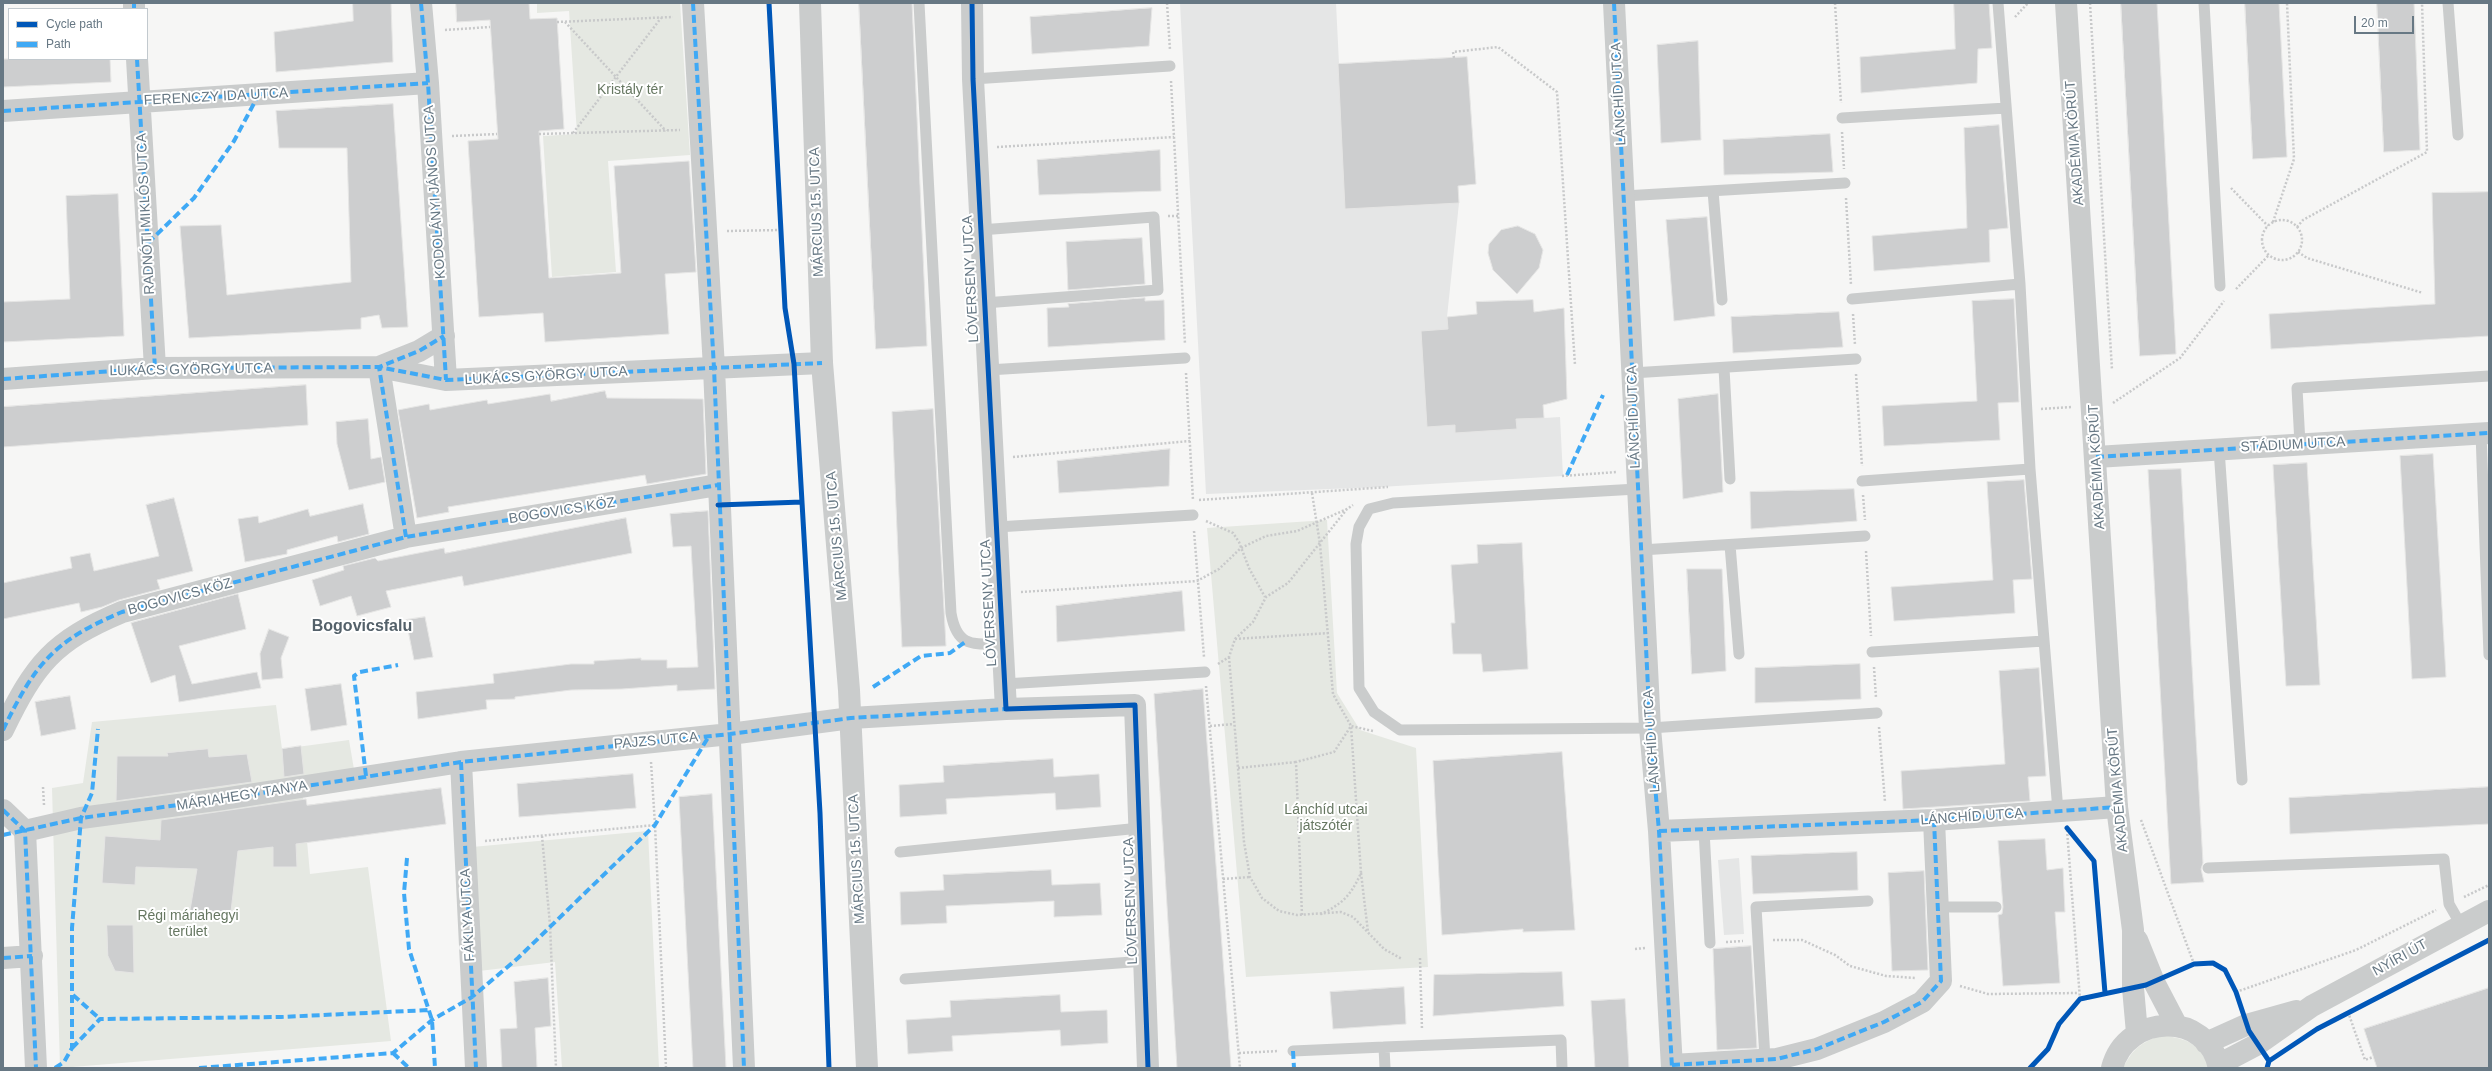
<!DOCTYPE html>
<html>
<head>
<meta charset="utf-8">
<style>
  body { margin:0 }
  #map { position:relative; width:2492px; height:1071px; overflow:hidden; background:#f6f6f5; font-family:Arial,sans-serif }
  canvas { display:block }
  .frame { position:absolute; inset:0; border:4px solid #677884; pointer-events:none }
  .legend { position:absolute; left:8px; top:8px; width:140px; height:52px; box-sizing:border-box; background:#fff; border:1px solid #c2c9ce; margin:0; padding:5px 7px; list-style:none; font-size:12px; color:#677884 }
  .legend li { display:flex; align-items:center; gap:8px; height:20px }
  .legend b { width:20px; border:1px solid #c2c9ce }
  .scale { position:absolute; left:2354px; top:16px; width:60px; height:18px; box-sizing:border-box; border:2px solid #677884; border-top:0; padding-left:5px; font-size:12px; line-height:14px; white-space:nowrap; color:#677884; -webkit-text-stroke:3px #fff; paint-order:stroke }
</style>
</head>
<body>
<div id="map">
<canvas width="2492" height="1071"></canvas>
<div class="frame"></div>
<ul class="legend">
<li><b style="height:5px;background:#0057b8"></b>Cycle path</li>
<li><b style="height:5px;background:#3fa9f5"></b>Path</li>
</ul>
<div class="scale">20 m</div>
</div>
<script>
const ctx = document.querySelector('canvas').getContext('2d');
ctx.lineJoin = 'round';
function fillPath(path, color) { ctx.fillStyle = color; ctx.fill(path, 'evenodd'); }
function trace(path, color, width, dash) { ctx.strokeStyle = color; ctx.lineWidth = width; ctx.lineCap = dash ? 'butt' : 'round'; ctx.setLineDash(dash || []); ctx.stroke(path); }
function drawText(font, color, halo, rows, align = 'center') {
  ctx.font = font + ' Arial,sans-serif'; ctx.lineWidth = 4; ctx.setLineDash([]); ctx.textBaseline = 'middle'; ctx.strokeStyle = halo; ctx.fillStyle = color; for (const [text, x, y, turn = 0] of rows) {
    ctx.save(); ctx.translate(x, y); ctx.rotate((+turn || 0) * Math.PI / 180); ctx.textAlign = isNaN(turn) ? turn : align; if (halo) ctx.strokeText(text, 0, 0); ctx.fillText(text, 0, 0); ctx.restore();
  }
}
fillPath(new Path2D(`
  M1180 3H1336L1339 64 1467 57 1476 184 1458 186 1459 203 1447 317 1477 314 1476 302 1533 300 1534 312 1564 308 1567 399 1543 405 1544 418 1560 417 1563 476 1380 487 1206 494Z
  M1739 858 1744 934 1724 935 1718 860Z`), '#e5e6e6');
fillPath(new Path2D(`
  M537 3H680L690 155 608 161 616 272 552 277 543 136 577 134 569 11 537 13Z
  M1327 520 1337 693 1360 730 1416 748 1428 967 1246 977 1207 528Z
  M276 705 282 749 349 740 357 787 303 797 310 874 368 867 391 1041 60 1068 52 788 83 783 92 722Z
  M648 831 659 1068H562L555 962 479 971 472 847Z
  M2161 1035C2188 1039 2199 1043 2211 1068H2123C2134 1047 2140 1044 2161 1035Z`), '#e5e8e2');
const building = new Path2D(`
  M353 3H391L393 62 276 72 274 32 353 21Z
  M456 3H529L530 19 557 18 564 129 539 131 549 278 621 273 614 166 689 161 696 272 665 274 669 334 545 342 543 313 479 317 468 141 498 139 490 20 457 22Z
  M859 3H912L927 346 876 349Z
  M1954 3H1989L1992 48 1978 49 1977 83 1861 93 1860 57 1955 49Z
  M2121 3H2157L2176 354 2140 356Z
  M2245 3H2279L2287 157 2253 159Z
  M2377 3H2414L2420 150 2384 152Z
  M1152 8 1149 46 1032 54 1030 17Z
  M1698 41 1701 140 1661 143 1657 45Z
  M1467 57 1476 184 1458 186 1459 203 1345 209 1338 64Z
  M3 59H110L111 82 3 87Z
  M393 104 408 327 382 328 379 315 361 318V329L189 338 180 226 221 225 227 295 351 282 347 148H279L276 111Z
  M1999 125 2008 228 1989 230 1990 262 1874 271 1872 236 1967 228 1964 128Z
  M1830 134 1833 172 1724 175 1723 140Z
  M1160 150 1161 191 1039 195 1037 160Z
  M2489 192V336L2271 349 2269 314 2435 304 2432 193Z
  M118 194 124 336 3 342V302L70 299 66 196Z
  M1707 217 1715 316 1674 321 1666 220Z
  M1518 226 1535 234 1543 250 1539 268 1517 294 1493 270 1488 253 1489 244 1501 230Z
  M1142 238 1145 284 1068 290 1066 242Z
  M1145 298V301L1164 300 1165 340 1048 347 1047 308 1069 307 1068 304Z
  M2014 299 2019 402 1998 403 2000 440 1884 446 1882 406 1977 401 1972 301Z
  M1533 300 1534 312 1564 308 1567 399 1543 405 1544 418 1516 419 1517 429 1455 433V425L1427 427 1421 331 1448 329 1447 317 1477 314 1476 302Z
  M1839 312 1843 347 1733 353 1731 317Z
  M306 385 308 425 3 447V407Z
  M605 391 607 398 703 399 706 474 647 484 645 475 448 507 449 512 417 518 398 410 429 404 430 410 487 400 488 404 550 394 551 401Z
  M1718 394 1723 492 1683 499 1678 399Z
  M933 409 946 646 902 647 892 412Z
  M368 419 371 459 381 457 385 482 349 490 337 444 336 422Z
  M1170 449 1169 486 1059 493 1057 461Z
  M2433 454 2446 677 2412 679 2400 456Z
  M2307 463 2320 685 2286 686 2273 465Z
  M2181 469 2203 863 2201 869 2204 882 2171 884 2148 470Z
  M2024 480 2032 579 2013 580 2015 613 1894 621 1891 587 1993 580 1987 482Z
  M1854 489 1857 521 1751 529 1750 492Z
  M174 498 193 571 157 580 160 589 119 600 102 607 81 612 79 603 3 619V583L72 568 70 557 90 553 94 571 159 556 146 505Z
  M363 504 369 534 338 542 337 536 287 550V554L245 562 238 519 258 516 259 523 308 509 310 516Z
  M708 511 715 689 677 691V685L622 689 571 690 515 697V699L486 700 487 709 418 719 416 692 494 683 493 674 571 664H594V661L641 658V660H667V668L698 667 691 546 673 547 670 514Z
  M626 518 632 553 464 586 462 576 386 591 391 607 357 616 351 596 320 606 312 580 344 570 343 566 375 558 378 561 444 548 445 553Z
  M1522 543 1528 669 1483 672 1481 654H1453L1451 623H1455L1451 565 1478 563 1477 545Z
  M1687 569H1722L1726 671 1692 674Z
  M1182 591 1185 631 1057 642 1056 606Z
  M238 594 246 629 179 646 192 684 257 672 261 688 179 702 175 675 151 683 131 623Z
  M425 617 433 657 414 660 406 620Z
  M269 629 289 637 281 658 283 678 262 680 260 654Z
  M1860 664 1861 699 1755 703V668Z
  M2039 668 2046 776 2028 777 2030 801 1903 809 1901 771 2005 764 1999 671Z
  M341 684 347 725 311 731 305 689Z
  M1203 689 1231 1068H1177L1154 694Z
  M70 696 76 729 41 736 35 702Z
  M301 746 304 774 284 777 282 749Z
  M208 749 209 757 247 754 252 782 116 801 117 756H168L167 753Z
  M1562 752 1575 930 1523 932V929L1442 935 1433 761Z
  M1053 759 1054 777 1099 774 1101 807 1056 810 1055 793 946 799 947 814 900 817 899 785 944 782 943 766Z
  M633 774 636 808 519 817 517 784Z
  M2489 787V824L2290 834 2289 798Z
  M441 788 446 824 296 844 297 867H273V847L238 851 230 920 189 916 197 869 136 867 135 885 102 883 105 836 160 840 161 820 306 799 307 805Z
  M712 794 726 1068H693L679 797Z
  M2045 839 2047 870 2063 868 2065 912H2055L2060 983 2003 986 1998 915 2002 914 2003 907 1998 841Z
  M1857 852 1858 890 1753 894 1751 856Z
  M1051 870 1052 885 1100 883 1102 915 1054 917V901L946 906 947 923 901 925 900 892 944 890 943 875Z
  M1924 871 1928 970 1892 971 1888 873Z
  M107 925H133L134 973 115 971 108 956Z
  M1751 946 1757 1048 1717 1050 1713 949Z
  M1562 972 1564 1006 1433 1016 1434 975Z
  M548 978 551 1026 535 1028 537 1068H502L500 1029 517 1028 514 982Z
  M1404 987 1406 1024 1333 1029 1330 992Z
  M2489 988V1068H2377L2364 1029Z
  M1060 995 1061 1012 1107 1010 1108 1043 1061 1046 1060 1030 952 1036 953 1051 908 1054 906 1020 951 1017 950 1001Z
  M1625 999 1629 1068H1595L1591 1001Z`);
fillPath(building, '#cdcecf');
trace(building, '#e5e5e4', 1);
trace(new Path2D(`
  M1167 3 1170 50
  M1835 3 1841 103
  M2090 3 2112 370
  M2015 17 2028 3
  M557 22 673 17
  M565 22 666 131
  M445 30 490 27
  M1454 58 1453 52 1498 47 1557 92 1575 365
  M1171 81 1185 344
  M1842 132 1844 169
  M573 133 661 18
  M539 134 680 130
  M452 136 497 134
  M997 147 1174 137
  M2231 188 2268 226
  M1846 198 1851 285
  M1168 216H1178
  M2262 240a20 20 0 1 1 40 0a20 20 0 1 1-40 0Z
  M2273 222 2294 159 2287 3
  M2297 227 2303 220 2427 152 2422 3
  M727 231 781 230
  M2298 252 2307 258 2423 293
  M2236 289 2269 255
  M1853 314 1855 345
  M1186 373 1193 500
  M1856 374 1862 466
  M2113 403 2180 358 2224 301
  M2041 409 2072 407
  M1013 457 1190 441
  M1562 476 1617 472
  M1312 493 1320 544 1333 694 1351 726 1361 873C1350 897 1342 904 1319 915
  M1863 495 1865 520
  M1199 500 1388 487
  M1206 521 1233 533 1239 542 1249 568 1265 597
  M1194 531 1204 657
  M1866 551 1871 636
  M1021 592 1197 581 1219 569 1241 548 1266 536 1297 531 1347 509
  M1235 639 1329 633
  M1229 657 1244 842 1250 877 1262 898 1279 911 1297 915 1341 912 1353 917 1384 949 1402 959
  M1218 664 1229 657 1235 639 1253 622 1266 597 1288 583 1347 509 1353 505
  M1874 667 1876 698
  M1206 686 1240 1068
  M1210 726 1234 724
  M1879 727 1885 802
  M651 762 655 825
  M1238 768 1296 762
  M43 787 44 805
  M2141 820 2194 964
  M2067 830 2080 999
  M542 836 550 925 556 1068
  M485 841 655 825 666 1068
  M1361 873 1368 932
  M1223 879 1250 877
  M2464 897 2489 885
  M1302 915 1296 762 1334 752 1351 726 1373 731
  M1773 940H1802L1835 955 1850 966 1886 976 1916 978
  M1726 942 1743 941
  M1635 949 1645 948
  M1420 958 1422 1030
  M1960 986 1988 994 2079 993
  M2236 992 2356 950 2436 910
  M2348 1012 2365 1060 2373 1057
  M1239 1053 1279 1051`), '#c8c9ca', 2.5, [2, 2]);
trace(new Path2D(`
  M919 3 951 613C957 648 973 644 1003 644
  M1998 3 2020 284 2030 469 2058 811
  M2204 3 2220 286
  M2448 3 2458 135
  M973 79 1170 66
  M1842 118 2006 108
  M1713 191 1722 300
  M1624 196 1845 183
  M980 230 1154 217 1158 290 984 303
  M1852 299 2020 284
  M1724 368 1730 479
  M988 370 1185 358
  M1632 373 1856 359
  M2481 433 2489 655
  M2300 444 2297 388 2489 376
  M2219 449 2242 780
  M1862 481 2030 469
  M1637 489 1393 503 1369 509 1359 527 1356 544 1359 688 1374 712 1400 730 1650 728 1877 713
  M997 527 1193 515
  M1730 545 1739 654
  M1641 550 1865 536
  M1872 652 2044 641
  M1004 684 1205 672
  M1704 830 1710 943
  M900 852 1140 828
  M2208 868 2444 859 2449 904 2461 925
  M1938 907H1996
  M905 979 1145 961
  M1293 1051 1384 1047
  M1765 1059 1756 907 1868 901
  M1385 1068 1384 1047 1561 1040 1562 1068`), '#cacccc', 11);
trace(new Path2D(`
  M134 3V9
  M421 3 428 83 446 380
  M693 3 714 368 744 1068
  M972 3 973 79 1006 709 1135 705 1148 1068
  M1614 3 1650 728 1659 831 1672 1068
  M137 59 155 368
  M3 111 428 83
  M3 379 155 368 379 367 446 380 822 363
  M2096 457 2489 433
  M406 537 379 367 419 351 444 336
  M3 730C35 664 53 641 122 612L406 537 718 485
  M461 762 476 1068
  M3 810 25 831 36 1068
  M25 831 81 818 223 799 461 762 730 734 851 718 1006 709
  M1659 831 1934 820 2117 807
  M3 958 32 956
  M1672 1065 1777 1059 1817 1049 1884 1022 1922 1002 1941 981 1934 820`), '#cacccc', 22);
trace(new Path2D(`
  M810 3 822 363 849 690 867 1068
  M2066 3 2117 807 2133 930V988L2137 1033
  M2137 940 2154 982 2177 1026
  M2206 1043 2246 1025 2296 1011
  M2218 1065 2258 1044 2312 1006 2489 911
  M2112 1068C2126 1013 2208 1010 2219 1068`), '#cacccc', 22);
trace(new Path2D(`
  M134 3V9
  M421 3 428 83 446 380
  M693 3 714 368 744 1068
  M1614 3 1650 728 1659 831 1672 1068
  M137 59 155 368
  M3 111 428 83
  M148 243 194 198 234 141 259 94
  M3 379 155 368 379 367 446 380 822 363
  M2096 457 2489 433
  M1567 475 1603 395
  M406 537 379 367 419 351 444 336
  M873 687 921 656 950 653 965 642
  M3 730C35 664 53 641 122 612L406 537 718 485
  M461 762 476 1068
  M366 776 354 676 360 672 398 665
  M3 810 25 831 36 1068
  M1659 831 1934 820 2117 807
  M3 835 81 818 223 799 461 762 730 734 851 718 1006 709
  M407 858 404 893 409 949 432 1020 435 1068
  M3 958 32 956
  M73 995 100 1019
  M72 1048 100 1019 281 1017 430 1010
  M1293 1051 1294 1068
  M393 1053 409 1068
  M1672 1065 1777 1059 1817 1049 1884 1022 1922 1002 1941 981 1934 820
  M55 1068 64 1062 72 1048V928L81 818 92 793 98 729
  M199 1068 393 1053 432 1020 472 997 518 958 655 825 709 736`), '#3fa9f5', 4, [8, 4]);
trace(new Path2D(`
  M769 3 785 308 794 364 820 813 829 1068
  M972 3 973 79 1006 709 1135 705 1148 1068
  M718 505 802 502
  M2067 828 2094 861 2105 993
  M2030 1068 2048 1049 2059 1024 2080 999 2146 985 2194 964 2213 963 2225 970 2236 992 2249 1031 2269 1061
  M2267 1068 2269 1061 2317 1029 2489 940`), '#0057b8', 5);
drawText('14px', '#667761', '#fff', [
  ["Kristály tér",630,90],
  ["Lánchíd utcai",1326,810],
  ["játszótér",1326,826],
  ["Régi máriahegyi",188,916],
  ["terület",188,932]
]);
drawText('14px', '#677884', '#fff', [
  ["LÁNCHÍD UTCA",1619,94,-93],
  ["FERENCZY IDA UTCA",216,97,-3],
  ["AKADÉMIA KÖRÚT",2075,143,-94],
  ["KODOLÁNYI JÁNOS UTCA",435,192,-94],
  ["MÁRCIUS 15. UTCA",817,212,-92],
  ["RADNÓTI MIKLÓS UTCA",146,214,-93],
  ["LÓVERSENY UTCA",971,279,-93],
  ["LUKÁCS GYÖRGY UTCA",191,370,-1],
  ["LUKÁCS GYÖRGY UTCA",546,376,-3],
  ["LÁNCHÍD UTCA",1634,417,-92],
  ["STÁDIUM UTCA",2293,445,-3],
  ["AKADÉMIA KÖRÚT",2097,467,-93],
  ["BOGOVICS KÖZ",562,511,-9],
  ["MÁRCIUS 15. UTCA",837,536,-95],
  ["BOGOVICS KÖZ",180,597,-15],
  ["LÓVERSENY UTCA",989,603,-93],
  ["PAJZS UTCA",656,741,-5],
  ["LÁNCHÍD UTCA",1652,741,-94],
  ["AKADÉMIA KÖRÚT",2118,790,-95],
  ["MÁRIAHEGY TANYA",242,796,-9],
  ["LÁNCHÍD UTCA",1972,817,-4],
  ["MÁRCIUS 15. UTCA",857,859,-93],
  ["LÓVERSENY UTCA",1131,901,-92],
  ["FÁKLYA UTCA",468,915,-93],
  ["NYÍRI ÚT",2400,958,-29]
]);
drawText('bold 16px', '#54616a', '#fff', [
  ["Bogovicsfalu",362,627]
]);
</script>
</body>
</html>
